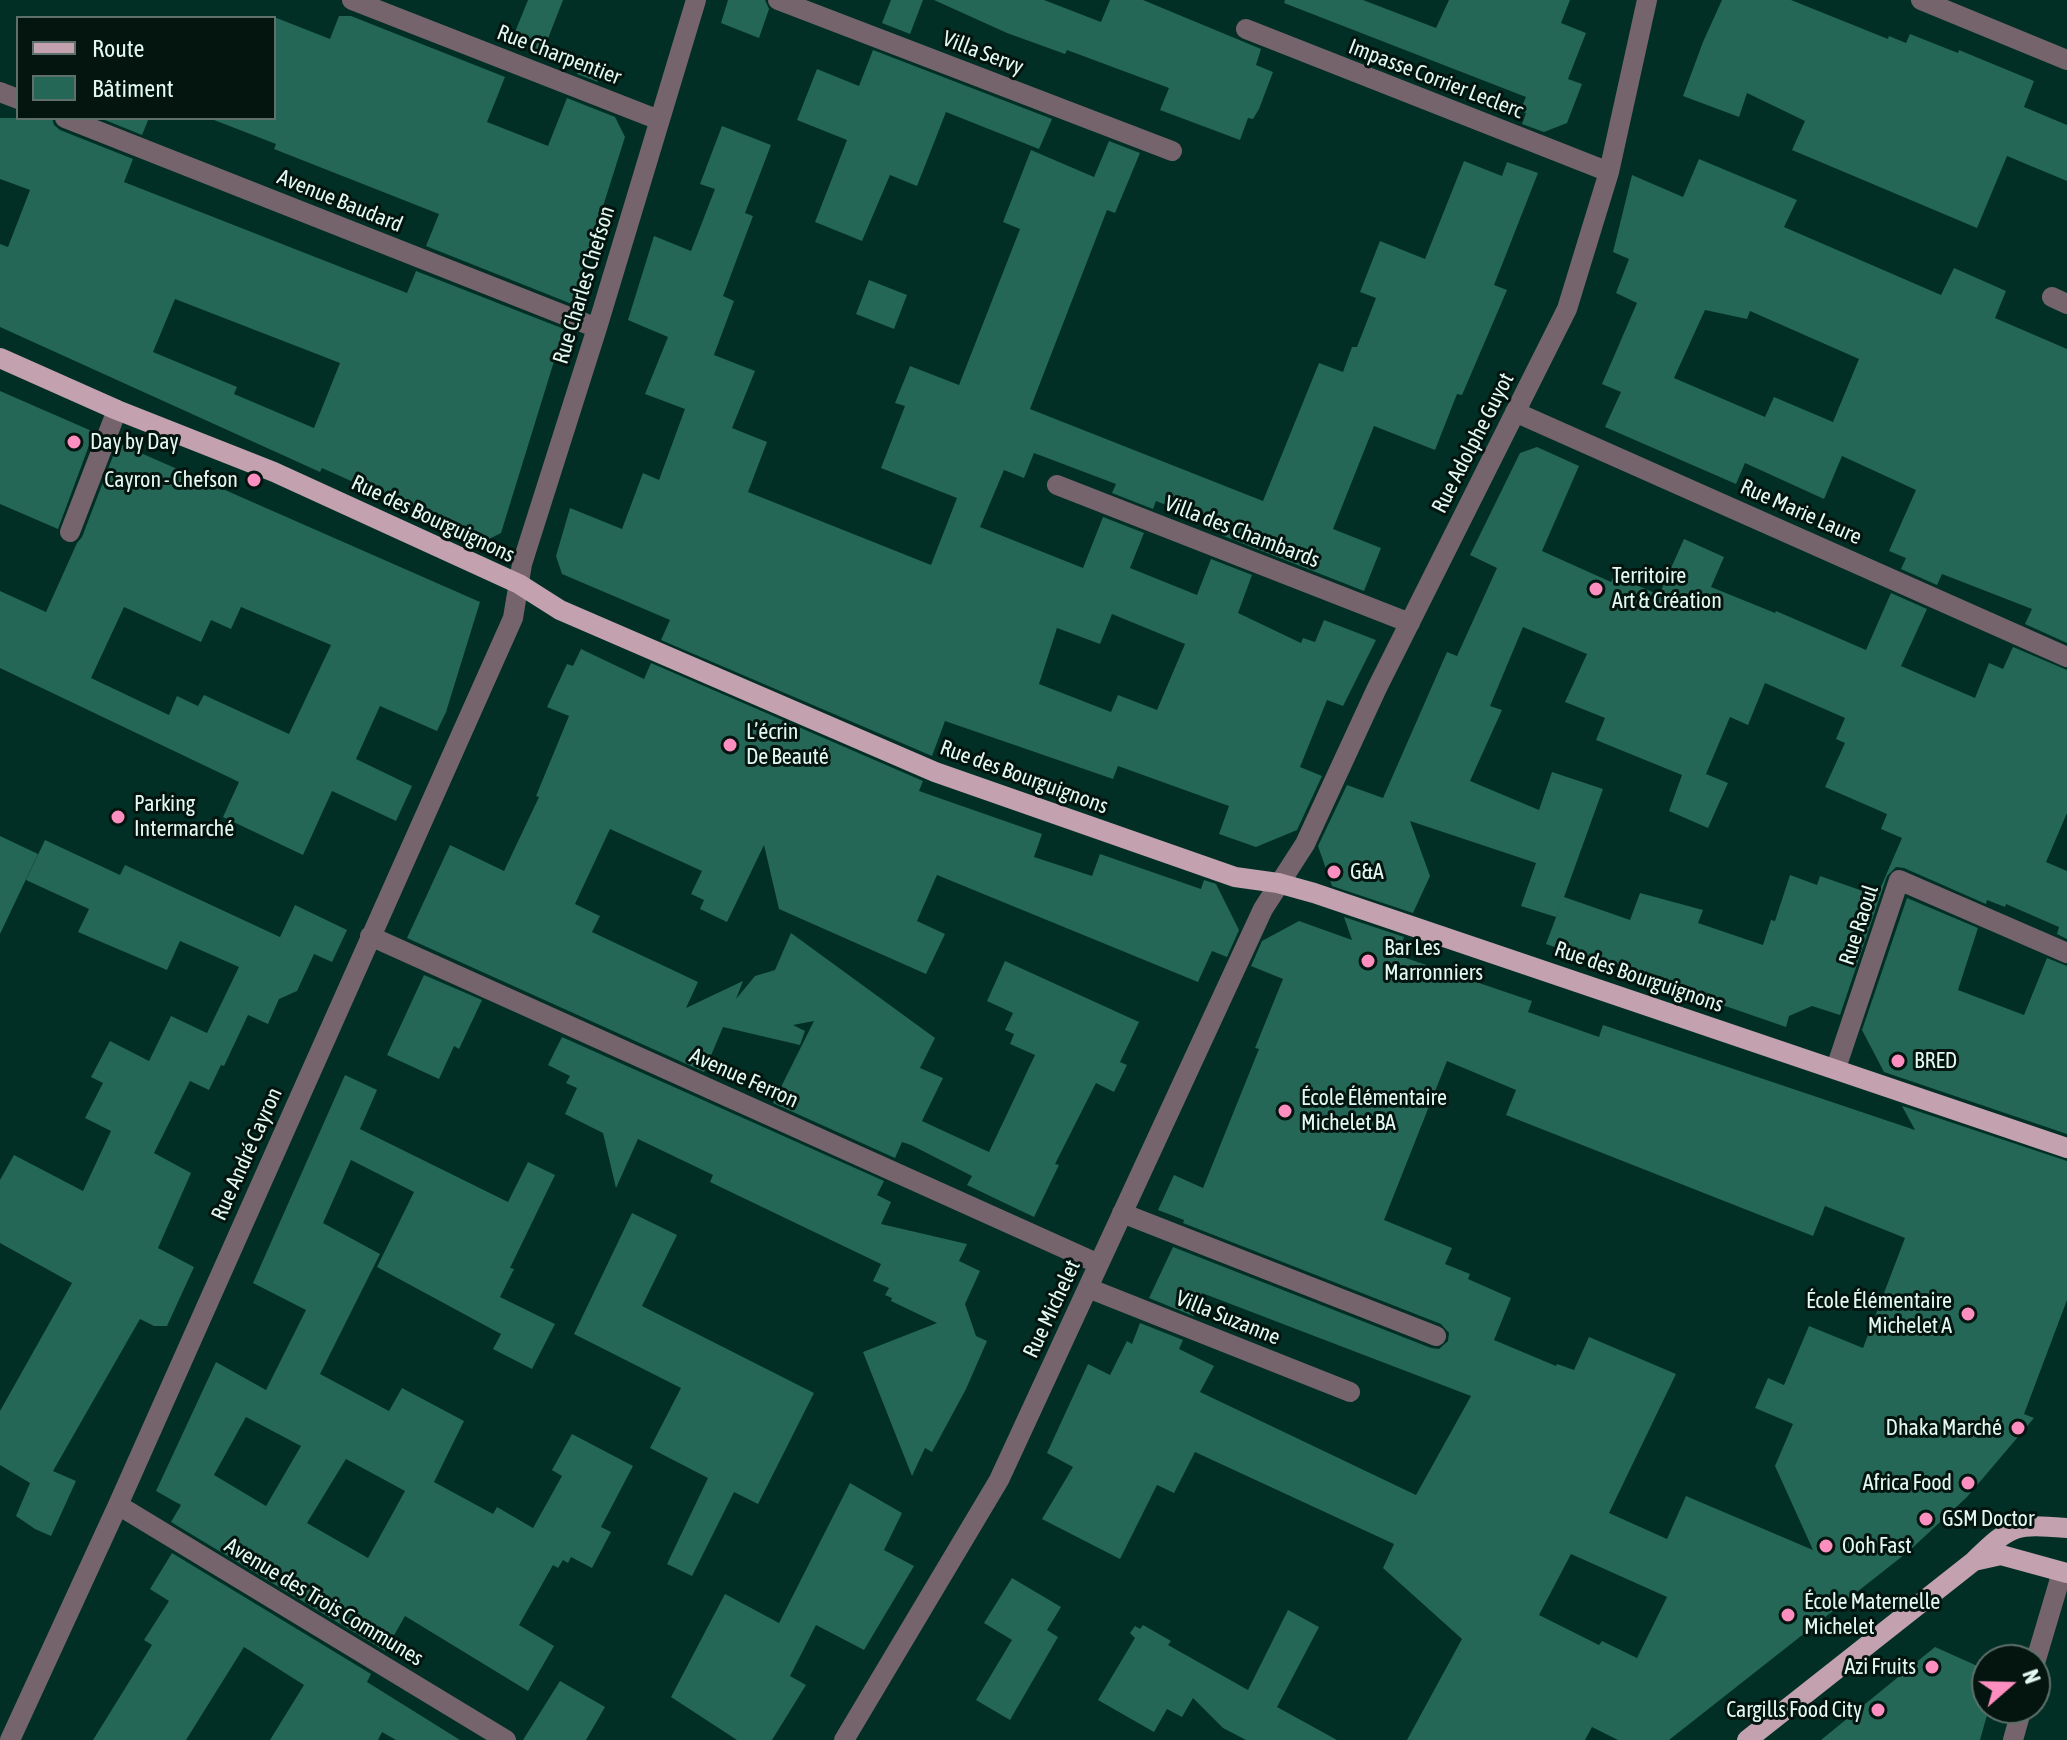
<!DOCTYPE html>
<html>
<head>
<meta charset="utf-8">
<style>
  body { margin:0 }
  #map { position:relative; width:2067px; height:1740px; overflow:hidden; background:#012f25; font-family:"Asap Condensed",sans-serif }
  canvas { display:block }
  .legend { position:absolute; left:16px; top:16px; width:260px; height:104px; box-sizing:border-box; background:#04140f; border:2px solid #5d7069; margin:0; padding:10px 14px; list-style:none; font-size:24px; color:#e3f9f1 }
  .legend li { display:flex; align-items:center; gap:16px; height:40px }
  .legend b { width:40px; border:2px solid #5d7069 }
  .north { position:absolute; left:1971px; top:1644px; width:80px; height:80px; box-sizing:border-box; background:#04140f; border:2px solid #5d7069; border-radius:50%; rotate:70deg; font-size:22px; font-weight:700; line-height:32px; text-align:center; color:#e3f9f1 }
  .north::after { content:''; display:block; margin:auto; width:28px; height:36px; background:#fd8ec0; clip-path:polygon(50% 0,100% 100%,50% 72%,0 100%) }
</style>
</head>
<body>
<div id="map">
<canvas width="2067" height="1740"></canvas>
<ul class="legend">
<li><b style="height:10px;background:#c3a1ae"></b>Route</li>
<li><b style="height:22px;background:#246756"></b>Bâtiment</li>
</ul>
<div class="north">N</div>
</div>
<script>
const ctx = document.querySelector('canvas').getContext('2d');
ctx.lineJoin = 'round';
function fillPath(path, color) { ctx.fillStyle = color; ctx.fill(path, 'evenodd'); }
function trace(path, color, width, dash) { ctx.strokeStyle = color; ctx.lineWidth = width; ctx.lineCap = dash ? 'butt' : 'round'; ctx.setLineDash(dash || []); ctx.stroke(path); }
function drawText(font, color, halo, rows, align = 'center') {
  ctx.font = font + ' "Asap Condensed",sans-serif'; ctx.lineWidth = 6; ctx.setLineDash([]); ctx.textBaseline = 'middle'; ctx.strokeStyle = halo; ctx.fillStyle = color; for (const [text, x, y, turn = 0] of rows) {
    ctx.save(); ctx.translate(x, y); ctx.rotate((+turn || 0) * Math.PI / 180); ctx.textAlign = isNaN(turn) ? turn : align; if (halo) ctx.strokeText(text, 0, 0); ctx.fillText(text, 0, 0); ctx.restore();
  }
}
fillPath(new Path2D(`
  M528 0H563L542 54 511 42Z
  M728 0H765L769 9 759 38 721 23Z
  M891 0H923L910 34 882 23Z
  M934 0H1044L1101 22 1110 0H1143L1261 49 1256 65 1273 72 1259 109 1253 119 1248 118 1240 140 1160 110 1169 88 1067 50 1065 54 1007 33Z
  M1285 0H1363L1436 28 1449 0H1570L1561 23 1586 33 1568 79 1582 84 1567 123 1544 132 1522 124 1526 113 1520 111 1526 97 1284 3Z
  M1722 0H1791L1888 39 1889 36 1906 43 1910 34 1958 53 1959 50 2034 81 2024 107 2067 125V181L2007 156 1977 228 1792 150 1805 121 1747 93 1739 117 1683 96 1703 42Z
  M339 16H351L505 77 487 122 548 146 567 98 615 117 625 137 572 304 426 246 439 214 274 149 276 144 214 120 274 118V17L330 39Z
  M873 50 1052 119 1039 149 946 112 917 186 890 175 862 241 815 222 847 140 797 120 817 69 859 86Z
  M584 55 598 82 577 74Z
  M0 118H52L54 125 60 130 133 159 124 182 407 293 416 271 564 329 501 533 485 541 322 468 320 472 0 327V244L8 247 30 190 0 179ZM175 299 340 363 314 428 234 394 237 387 153 352Z
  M100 118H149L142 135Z
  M722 126 771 145 745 213 753 216 723 296 734 301 714 355 755 371 732 428 767 442 748 492 931 565 957 498 881 468 905 406 895 403 910 366 959 385 1020 229 1003 222 1031 150 1094 177 1109 141 1140 153 1115 213 1107 210 1030 409 1263 501 1319 363 1343 372 1352 347H1357L1376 298 1360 292 1380 241 1425 259 1464 161 1502 176 1507 162 1538 173 1494 285 1507 290 1462 395 1457 394 1435 450 1374 426 1333 529 1381 548 1364 591 1221 535 1224 528 1156 501 1153 509 1112 493 1116 484 1034 453 1024 478 1004 470 980 527 1083 568 1103 517 1144 533 1130 568 1197 595 1211 559 1252 575 1238 613 1301 643 1303 638 1315 642 1324 620 1376 640 1343 706 1327 700 1300 767 1322 776 1297 830 1256 847 1219 834 1229 806 1118 766 1113 779 945 721 932 756 661 640 670 620 562 574 556 556 570 508 622 529 643 473 659 480 685 409 645 394 668 337 628 320 654 236 691 251 715 189 700 184ZM1112 614 1185 644 1157 710 1118 695 1111 712 1039 684 1057 628 1100 644Z
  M1699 159 1797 200 1784 227 1941 295 1954 268 2006 291 1995 318 2067 349V643L2025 624 2032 609 1942 574 1937 585 1901 569 1906 558 1889 551 1916 490 1842 456 1824 499 1745 463 1736 484 1605 427 1621 392 1602 384 1637 303 1616 293 1629 259 1613 252 1632 175 1683 197ZM1705 310 1747 319 1750 311 1859 359 1833 422 1774 397 1765 417 1674 378Z
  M869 280 907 295 894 329 856 314Z
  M0 391 94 432 58 529 0 504Z
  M118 443 480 602 446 712 437 731 380 706 356 759 412 786 396 821 332 791 303 855 223 817 239 782 0 668V591L46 612 77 543 82 537ZM124 607 201 642 211 620 231 629 241 607 331 645 289 734 204 695 198 706 177 696 169 715 91 678Z
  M1537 447 1579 466 1542 551 1611 582 1614 575 1659 595 1684 539 1724 557 1711 587 1775 613 1776 611 1866 650 1891 593 1927 609 1901 666 1975 698 1989 663 2003 669 2013 647 2067 670V813L2046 862 2067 871V939L2057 934 2059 927 2006 904 2005 907 1987 900 1986 904 1904 868 1896 867 1887 876 1840 1015 1812 1006 1789 1016 1786 1027 1546 944 1561 904 1556 917 1521 906 1536 863 1410 821 1430 876 1413 913 1332 886 1318 846 1347 785 1383 798 1447 652 1457 656 1497 568 1470 555 1520 453ZM1523 627 1587 654 1565 702 1605 718 1596 740 1682 775 1669 811 1708 828 1728 783 1706 774 1730 717 1748 725 1765 683 1845 718 1836 739 1845 743 1825 787 1887 814 1881 829 1902 838 1877 896 1820 876 1817 885 1790 875 1775 921 1771 920 1763 945 1698 923 1703 910 1640 893 1630 920 1564 897 1603 789 1552 772 1539 810 1470 781 1502 710 1490 706Z
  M581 649 644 679 651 663 923 781 919 791 1042 834 1034 857 1092 876 1100 854 1201 889 1204 880 1216 884 1239 930 1227 957 1212 951 1198 982 937 875 917 921 945 934 926 974 779 909 764 845 727 922 700 909 704 900 691 894 702 871 610 829 575 904 600 916 592 932 698 982 686 1008 743 981 736 999 755 976 775 970 791 933 935 1038 920 1068 943 1078 922 1121 989 1152 1035 1055 1010 1044 1014 1034 1005 1030 1013 1013 987 1001 1005 961 1139 1022 1120 1062 1127 1065 1114 1092 1096 1083 1055 1164 1059 1165 1034 1217 967 1185 972 1176 911 1145 902 1142 895 1158 773 1103 814 1021 793 1025 805 1031 800 1045 723 1027 704 1072 407 938 450 845 504 871 539 797 536 796 569 716 547 707 567 664 573 666Z
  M0 836 38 854 0 934Z
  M45 840 120 875 125 865 280 937 295 905 347 930 332 962 314 954 297 991 279 999 268 1024 248 1015 224 1066 221 1065 209 1090 190 1081 154 1153 191 1173 158 1248 194 1267 167 1326H154L140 1319 53 1471 76 1481 51 1536 35 1529 16 1516 30 1483 0 1465V1411L72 1283 0 1243V1180L14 1155 83 1191 111 1131 85 1118 103 1083 91 1077 110 1041 149 1061 171 1016 207 1033 239 967 180 941 167 970 78 932 89 909 26 880Z
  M1907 898 1978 928 1958 990 2024 1015 2047 958 2067 966V1134L1884 1072 1862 1030Z
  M1344 917 1404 937 1397 955 1532 1001 1528 1012 1599 1037 1603 1025 1915 1130 1902 1106 2067 1161V1300L2024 1414 2034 1418 1967 1497 1909 1551 1669 1740H1618L1592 1727 1585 1740H1407L1462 1639 1383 1568 1394 1544 1195 1452 1174 1493 1157 1485 1120 1559 1042 1519 1073 1467 1047 1453 1088 1364 1110 1375 1127 1341 1132 1344 1140 1323 1183 1340 1179 1349 1214 1366 1200 1392 1416 1495 1471 1396 1202 1293 1193 1316 1149 1298 1173 1247 1431 1348 1439 1349 1448 1341 1449 1333 1441 1324 1183 1223 1184 1220 1158 1210 1174 1175 1203 1188 1259 1049 1255 1048 1283 979 1251 966 1262 941 1299 921 1352 940ZM1447 1061 1516 1090 1506 1115 1813 1236 1825 1206 1905 1238 1863 1348 1809 1326 1784 1385 1768 1378 1755 1408 1793 1424 1775 1466 1813 1550 1686 1496 1667 1539 1609 1513 1676 1374 1589 1337 1574 1370 1557 1364 1556 1366 1494 1340 1511 1298 1468 1279 1470 1274 1445 1264 1452 1248 1384 1220ZM1571 1554 1667 1597 1637 1658 1602 1641 1599 1645 1539 1615Z
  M424 975 482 1000 459 1049 454 1046 439 1079 387 1055Z
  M562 1037 884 1181 877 1195 891 1202 881 1224 967 1244 959 1261 980 1271 965 1304 976 1336 987 1341 966 1389 932 1452 925 1448 912 1476 863 1352 937 1323 891 1301 892 1298 885 1295 889 1288 873 1281 881 1264 710 1182 713 1175 638 1139 616 1188 603 1133 565 1114 577 1088 566 1083 570 1076 548 1065Z
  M345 1075 377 1090 360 1129 508 1202 528 1162 555 1175 510 1268 514 1269 500 1297 555 1324 532 1369 493 1349 501 1334 377 1267 414 1192 351 1160 323 1223 380 1254 320 1374 389 1411 402 1388 464 1421 434 1482 493 1514 497 1507 533 1528 562 1476 552 1470 572 1434 633 1466 601 1527 611 1532 592 1568 571 1557 568 1563 563 1560 558 1568 553 1565 519 1625 554 1646 528 1691 405 1616 385 1651 171 1522 181 1505 156 1491 216 1362 266 1390 306 1310 253 1283ZM246 1417 301 1446 266 1506 214 1475ZM346 1459 405 1491 368 1558 307 1523Z
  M632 1213 677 1235 642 1306 814 1393 758 1504 734 1492 692 1576 667 1564 708 1478 650 1448 681 1388 574 1334Z
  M850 1483 902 1513 884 1550 914 1566 864 1650 816 1625 790 1676 806 1685 772 1740H737L671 1697 725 1594 779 1623Z
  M172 1553 371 1674 367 1682 460 1740H396L382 1732 378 1740H270L304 1685 244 1647 186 1740H93L152 1645 144 1640 169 1601 150 1589Z
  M1012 1578 1061 1607 1047 1630 1058 1637 1010 1720 976 1700 1012 1640 984 1623Z
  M1288 1610 1319 1627 1277 1707 1337 1740H1246L1223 1728 1193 1698 1182 1717 1167 1709 1154 1732 1098 1700 1135 1638 1130 1633 1135 1626 1140 1629 1143 1625 1171 1641 1168 1645 1248 1690Z
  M1935 1647 1982 1668 1978 1681 1987 1685V1715L1980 1740H1821Z
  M560 1681 605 1707 586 1740H523Z`), '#246756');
trace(new Path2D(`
  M352 0 659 120
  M778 0 1172 151
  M1921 0 2067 60
  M1246 29 1609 172
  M0 92 18 99
  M65 118 597 328
  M2052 297 2067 304
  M1515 412 2067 657
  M1057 485 1410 623
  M70 532 117 410
  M370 936 1099 1264
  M1836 1068 1899 880 2067 953
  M1122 1213 1436 1336
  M1088 1288 1350 1392
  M118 1505 506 1740
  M2035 1663 2062 1572
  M10 1740 118 1505 513 618 522 564 597 328 696 0
  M844 1740 999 1480 1263 909 1305 844 1377 688 1567 309 1609 172 1647 0
  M2013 1740 2022 1708`), '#75646b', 20);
trace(new Path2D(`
  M0 358 117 410 274 472 519 584 560 610 935 772 1235 877 1278 883 1314 893 2067 1148
  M1974 1561 2001 1555 2067 1573
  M1747 1740 1974 1561C2012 1524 2015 1524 2067 1528`), '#c3a1ae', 20);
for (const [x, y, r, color] of [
  [74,442,8,"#fd8ec0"],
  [254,480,8,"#fd8ec0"],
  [1596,589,8,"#fd8ec0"],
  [730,745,8,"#fd8ec0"],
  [118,817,8,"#fd8ec0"],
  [1334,872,8,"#fd8ec0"],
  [1368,961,8,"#fd8ec0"],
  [1898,1061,8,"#fd8ec0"],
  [1285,1111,8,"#fd8ec0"],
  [1968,1314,8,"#fd8ec0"],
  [2018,1428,8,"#fd8ec0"],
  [1968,1483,8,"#fd8ec0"],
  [1926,1519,8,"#fd8ec0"],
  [1826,1546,8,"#fd8ec0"],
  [1788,1615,8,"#fd8ec0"],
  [1932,1667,8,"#fd8ec0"],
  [1878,1710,8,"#fd8ec0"]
]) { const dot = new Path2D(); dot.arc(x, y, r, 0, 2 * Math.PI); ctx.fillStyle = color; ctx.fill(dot); trace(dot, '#04140f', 3); }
drawText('22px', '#e3f9f1', '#04140f', [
  ["Villa Servy",983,53,21],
  ["Rue Charpentier",559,55,21],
  ["Impasse Corrier Leclerc",1436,79,21],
  ["Avenue Baudard",340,201,22],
  ["Rue Charles Chefson",584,285,-73],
  ["Rue Adolphe Guyot",1473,443,-63],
  ["Rue Marie Laure",1801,512,24],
  ["Rue des Bourguignons",433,519,25],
  ["Villa des Chambards",1242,532,21],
  ["Rue des Bourguignons",1024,777,20],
  ["Rue Raoul",1859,925,-72],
  ["Rue des Bourguignons",1639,977,19],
  ["Avenue Ferron",744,1078,24],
  ["Rue André Cayron",247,1154,-66],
  ["Rue Michelet",1052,1309,-65],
  ["Villa Suzanne",1228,1318,22],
  ["Avenue des Trois Communes",324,1602,31]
]);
drawText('22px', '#e3f9f1', '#04140f', [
  ["Day by Day",90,442],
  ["Cayron - Chefson",238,480,"right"],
  ["Territoire",1612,576],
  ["Art & Création",1612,601],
  ["L’écrin",746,732],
  ["De Beauté",746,757],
  ["Parking",134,804],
  ["Intermarché",134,829],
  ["G&A",1350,872],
  ["Bar Les",1384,948],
  ["Marronniers",1384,973],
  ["BRED",1914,1061],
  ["École Élémentaire",1301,1098],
  ["Michelet BA",1301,1123],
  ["École Élémentaire",1952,1301,"right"],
  ["Michelet A",1952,1326,"right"],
  ["Dhaka Marché",2002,1428,"right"],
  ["Africa Food",1952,1483,"right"],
  ["GSM Doctor",1942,1519],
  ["Ooh Fast",1842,1546],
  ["École Maternelle",1804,1602],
  ["Michelet",1804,1627],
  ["Azi Fruits",1916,1667,"right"],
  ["Cargills Food City",1862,1710,"right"]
], 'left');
</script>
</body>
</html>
